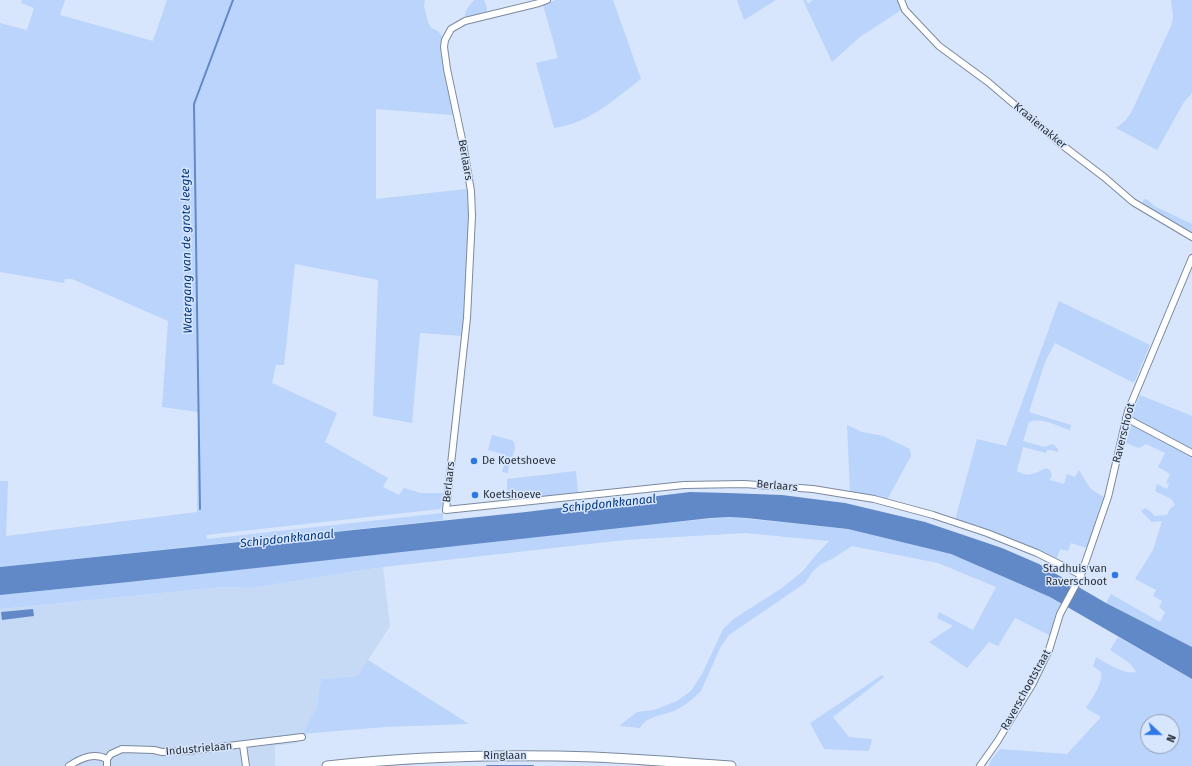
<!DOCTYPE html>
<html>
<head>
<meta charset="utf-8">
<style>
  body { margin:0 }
  #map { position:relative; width:1192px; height:766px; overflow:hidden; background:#d7e6fd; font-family:"Fira Sans",sans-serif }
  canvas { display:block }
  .north { position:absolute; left:1140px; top:714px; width:40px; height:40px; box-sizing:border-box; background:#d7e6fd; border:1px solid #929daf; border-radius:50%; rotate:112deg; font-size:11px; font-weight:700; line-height:16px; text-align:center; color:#2a3039 }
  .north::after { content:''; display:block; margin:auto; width:14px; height:18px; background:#2f77e4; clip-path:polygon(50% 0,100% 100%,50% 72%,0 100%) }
</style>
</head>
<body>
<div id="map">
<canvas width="1192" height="766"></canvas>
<div class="north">N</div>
</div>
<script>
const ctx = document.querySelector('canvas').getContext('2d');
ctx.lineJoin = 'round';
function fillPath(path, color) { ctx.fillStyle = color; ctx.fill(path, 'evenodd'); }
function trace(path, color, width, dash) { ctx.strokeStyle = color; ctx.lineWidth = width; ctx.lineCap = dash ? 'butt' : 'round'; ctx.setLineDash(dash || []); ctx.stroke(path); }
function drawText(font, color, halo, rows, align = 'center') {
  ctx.font = font + ' "Fira Sans",sans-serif'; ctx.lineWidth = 3; ctx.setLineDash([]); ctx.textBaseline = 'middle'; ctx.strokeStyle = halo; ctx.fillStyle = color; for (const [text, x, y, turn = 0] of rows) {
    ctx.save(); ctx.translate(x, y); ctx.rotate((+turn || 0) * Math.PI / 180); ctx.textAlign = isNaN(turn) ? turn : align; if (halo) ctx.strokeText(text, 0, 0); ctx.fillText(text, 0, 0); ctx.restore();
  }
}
fillPath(new Path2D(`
  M383 567 390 626 358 676 321 679 317 707 297 743 275 746V766H0V609L222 587 250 588Z`), '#c6d9f5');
fillPath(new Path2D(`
  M22 0H65L60 15 153 41 167 0H425L424 6 428 22 431 28 438 31 442 37 441 48 443 66 453 115 376 109V199L467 189C472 238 467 287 462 336L420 333 412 423 373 416 378 280 295 264 284 365H276L272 383 337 413 325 442 388 478 383 487 399 495 404 488 421 493H445L443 504 440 509 206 535 207 539 443 513V520L0 567V481H8L6 536 197 512 198 412 162 407 168 321 72 279H65L64 283 0 272V23L27 30 34 8 21 3Z
  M474 0H484L487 8V13L465 18C464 11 470 5 474 0Z
  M556 0H613L641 79C613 100 590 123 554 128L536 63 558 58 543 5Z
  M737 0H776L744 20Z
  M803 0H806L808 4 812 0H897L901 10 860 37 832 62Z
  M1171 0H1192V93L1184 102 1157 150 1116 128 1125 121 1131 113 1171 26 1173 18Z
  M1144 199 1148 200 1154 206 1192 224V235L1141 205Z
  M1059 301 1150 345 1134 383 1055 343 1045 362 1029 412 1071 425 1070 430C1057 426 1042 417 1029 422L1023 441 1044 447 1053 444 1058 449V452L1051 450H1047L1046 453 1023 447 1017 471C1028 478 1036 473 1046 468L1050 470 1052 475 1050 480 1064 484 1067 474 1075 477 1079 470C1088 484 1088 490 1105 497L1087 548 1071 543 1068 551 1060 549 1057 558 1008 538 955 520 977 439 1006 446Z
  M1140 395 1192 416V449L1131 417Z
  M847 425 862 432 883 436 910 449 911 456 887 500 850 493Z
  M1131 426H1133L1192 457V647L1106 603 1111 594 1160 622 1165 612 1159 607 1162 601 1153 596 1156 590 1135 579 1153 550 1162 521 1152 522 1141 511 1145 508 1149 510 1155 516 1167 515 1170 509 1175 505 1171 499 1155 491 1157 484 1167 489 1169 484 1166 483 1170 474 1158 467 1165 453 1146 444 1139 448 1126 443Z
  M492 435 511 440 514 442 515 448 513 455 510 458 508 473 502 472 506 455 488 450Z
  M576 471 578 493 510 501 507 495V479Z
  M729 517 848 529 951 554 1050 597 1061 604 1056 614 1051 636 1015 618 998 646 989 642 967 668 929 642 953 626 937 618 939 612 973 630 996 587 938 563 852 546 832 559 821 564 813 571 805 583 729 635 721 646 701 691C694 698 686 705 676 710 665 715 646 716 640 728L619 726 637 712 654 710 677 701 691 691 703 672 723 629 735 618 782 588 803 571 815 556 829 541 745 533 625 540 383 567 250 588 222 587 0 609V595L129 582 570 532Z
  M1118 637 1192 679V766H989L991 760 1000 749 1067 754 1101 717 1086 708C1092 698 1103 684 1101 672L1093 666 1096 657C1107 663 1123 675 1136 672 1131 661 1119 657 1110 650ZM1148 722H1172V746H1148Z
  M368 660 469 724 385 727 302 734 317 707 321 679 358 676Z
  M882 675 884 677 833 717 849 737 872 739 869 751 824 749 810 723Z`), '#bad4fb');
fillPath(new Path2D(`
  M690 492 728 493 782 495 845 503 925 522 1002 548 1039 564 1106 603 1192 647V679L1050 597 951 554 848 529 746 518 729 517 711 518 129 582 0 595V567L526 512Z
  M33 609 34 616 2 620 1 612Z`), '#6189c7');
trace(new Path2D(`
  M200 509 194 104 233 0
  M487 766H533`), '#6189c7', 2);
const street = new Path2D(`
  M547 0 539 3 465 21 451 29 445 40 444 47 447 69 463 144 471 191 472 216 467 318 446 510 684 485 744 484 813 489 874 499 933 515 987 533 1037 553 1081 575
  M901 0 905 10 939 46 988 82 1062 145 1104 177 1133 202 1192 237
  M1126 418 1192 453
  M243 745 246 766
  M69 766C81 758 94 752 107 759
  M107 766V759L111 754 122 749 154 750 162 752 187 751 302 737
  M980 766 997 742 1032 685 1049 650 1060 614 1081 575 1108 497 1128 411 1192 258`);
const secondary = new Path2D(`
  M327 766C416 756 505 754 594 757 640 759 686 763 731 766`);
trace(street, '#7b899e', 8);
trace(secondary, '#7b899e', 11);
trace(street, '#fff', 6);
trace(secondary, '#fff', 9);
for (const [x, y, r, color] of [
  [474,461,4,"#2f77e4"],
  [475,495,4,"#2f77e4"],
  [1115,575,4,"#2f77e4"]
]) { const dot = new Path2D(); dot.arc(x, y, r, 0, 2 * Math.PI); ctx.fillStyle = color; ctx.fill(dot); trace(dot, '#d7e6fd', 1.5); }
drawText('11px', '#2a3039', '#d7e6fd', [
  ["Kraaienakker",1040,126,40],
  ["Berlaars",465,160,80],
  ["Raverschoot",1124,433,-76],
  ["Berlaars",449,482,-84],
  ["Berlaars",777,486,5],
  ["Raverschootstraat",1026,690,-61],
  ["Industrielaan",199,749,-5],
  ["Ringlaan",505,756]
]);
drawText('11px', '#2a3039', '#d7e6fd', [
  ["De Koetshoeve",482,461],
  ["Koetshoeve",483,495],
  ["Stadhuis van",1107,569,"right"],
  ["Raverschoot",1107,582,"right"]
], 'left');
drawText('italic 12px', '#00357d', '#d7e6fd', [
  ["Watergang van de grote leegte",187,251,-91],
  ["Schipdonkkanaal",609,504,-6],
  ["Schipdonkkanaal",287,539,-6]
]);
</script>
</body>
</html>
